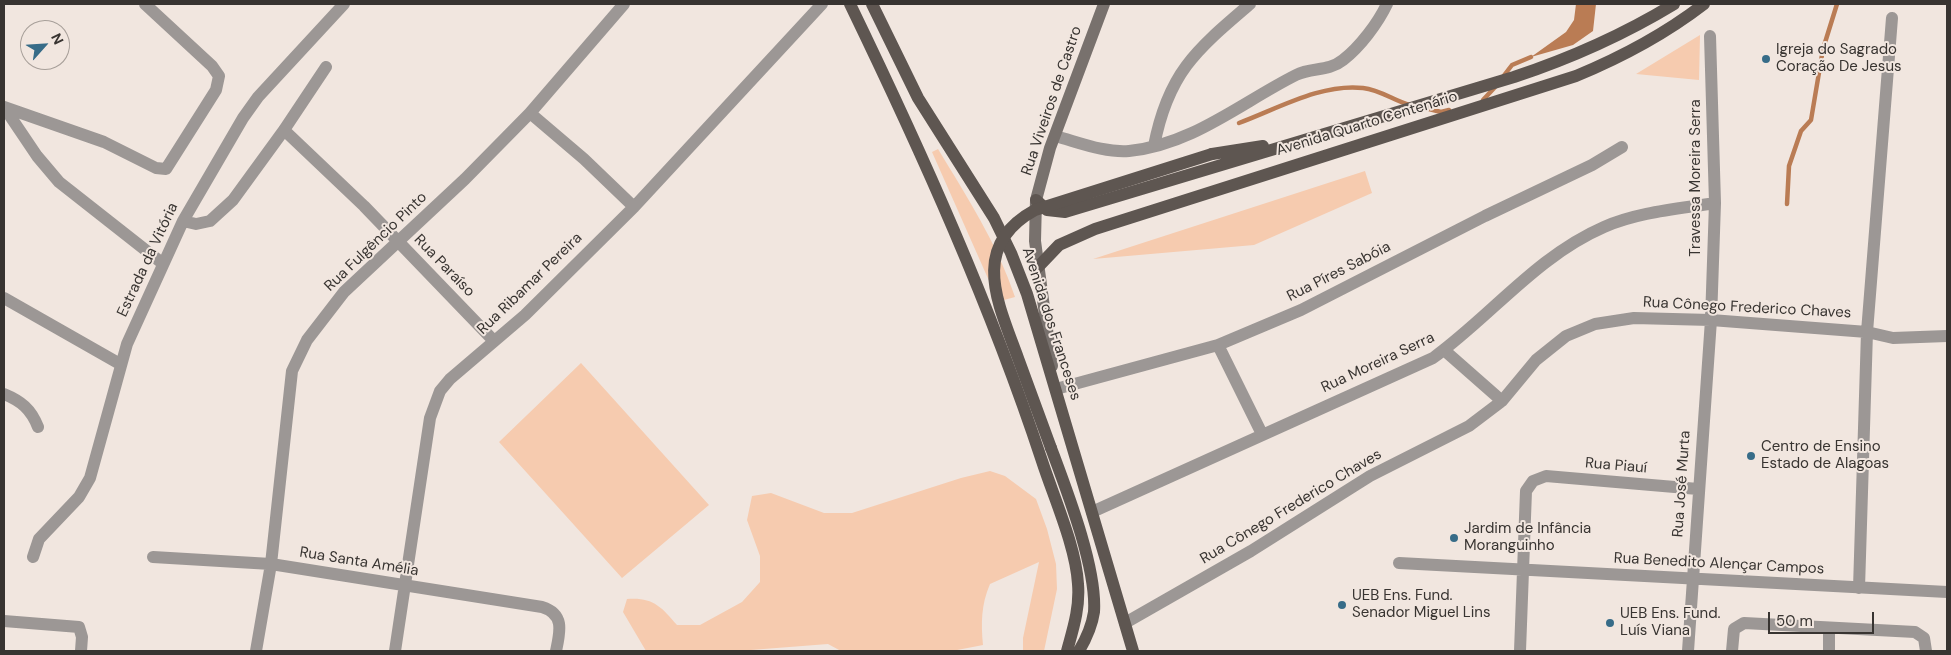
<!DOCTYPE html>
<html>
<head>
<meta charset="utf-8">
<style>
  body { margin:0 }
  #map { position:relative; width:1951px; height:655px; overflow:hidden; background:#f1e6df; font-family:"DM Sans",sans-serif }
  canvas { display:block }
  .frame { position:absolute; inset:0; border:5px solid #383431; pointer-events:none }
  .north { position:absolute; left:20px; top:20px; width:50px; height:50px; box-sizing:border-box; background:#f1e6df; border:1px solid #a79f99; border-radius:50%; rotate:64deg; font-size:14px; font-weight:700; line-height:20px; text-align:center; color:#383431 }
  .north::after { content:''; display:block; margin:auto; width:18px; height:22px; background:#376c88; clip-path:polygon(50% 0,100% 100%,50% 72%,0 100%) }
  .scale { position:absolute; left:1768px; top:612px; width:106px; height:22px; box-sizing:border-box; border:2px solid #383431; border-top:0; padding-left:6px; font-size:15px; line-height:18px; white-space:nowrap; color:#383431; -webkit-text-stroke:4px #f1e6df; paint-order:stroke }
</style>
</head>
<body>
<div id="map">
<canvas width="1951" height="655"></canvas>
<div class="frame"></div>
<div class="north">N</div>
<div class="scale">50 m</div>
</div>
<script>
const ctx = document.querySelector('canvas').getContext('2d');
ctx.lineJoin = 'round';
function fillPath(path, color) { ctx.fillStyle = color; ctx.fill(path, 'evenodd'); }
function trace(path, color, width, dash) { ctx.strokeStyle = color; ctx.lineWidth = width; ctx.lineCap = dash ? 'butt' : 'round'; ctx.setLineDash(dash || []); ctx.stroke(path); }
function drawText(font, color, halo, rows, align = 'center') {
  ctx.font = font + ' "DM Sans",sans-serif'; ctx.lineWidth = 4; ctx.setLineDash([]); ctx.textBaseline = 'middle'; ctx.strokeStyle = halo; ctx.fillStyle = color; for (const [text, x, y, turn = 0] of rows) {
    ctx.save(); ctx.translate(x, y); ctx.rotate((+turn || 0) * Math.PI / 180); ctx.textAlign = isNaN(turn) ? turn : align; if (halo) ctx.strokeText(text, 0, 0); ctx.fillText(text, 0, 0); ctx.restore();
  }
}
fillPath(new Path2D(`
  M1700 35 1699 80 1636 74Z
  M938 149C967 197 997 243 1015 297L1004 300 990 283 932 152Z
  M1365 171 1372 193 1254 245 1093 259Z
  M581 363 709 505 622 578 499 442Z
  M990 471 1005 476 1036 499 1047 529 1056 564 1057 589 1044 651H1023V638L1039 562 990 584C981 605 981 623 983 645L952 651H841L828 644 738 651H646L623 612 627 599C652 597 661 606 677 625H700L742 602 760 582V556L747 520 752 496 771 493 824 513H852L961 478Z`), '#f6cbaf');
fillPath(new Path2D(`
  M1576 4H1596L1593 31 1573 45 1531 57 1566 32 1574 20Z`), '#ba7c54');
trace(new Path2D(`
  M1502 78 1512 65 1531 57
  M1483 100 1496 86
  M1425 108 1441 112 1449 110
  M1239 123C1277 109 1322 83 1363 88 1381 90 1394 101 1410 105
  M1787 204 1789 166 1801 131 1811 120 1823 49 1837 4`), '#ba7c54', 4.5);
trace(new Path2D(`
  M4 107 104 142 156 168 166 169 216 90 219 76 212 66 145 4
  M4 107 37 156 59 182 162 263
  M530 113 584 159 634 207
  M284 130 364 206 494 341
  M1055 136C1078 142 1105 153 1129 151 1192 145 1242 102 1296 75 1312 67 1328 72 1343 60 1360 47 1378 23 1387 4
  M1154 146C1168 73 1196 50 1250 4
  M183 221 196 224 210 221 233 200 284 130 326 67
  M4 298 120 364
  M1218 345 1262 434
  M1444 350 1502 401
  M1056 389 1218 345 1301 310 1485 216 1592 165 1622 147
  M4 394C21 401 31 409 38 427
  M1092 512 1433 358C1491 316 1537 256 1604 227 1638 212 1678 209 1715 203
  M33 557 39 539 79 497 90 478 127 344 183 221 243 118 258 97 344 4
  M153 557 271 564 542 607C565 614 560 632 556 651
  M1399 563 1947 592
  M1859 588 1867 332 1892 18
  M4 621 79 627 82 637 81 651
  M1125 623 1251 551 1370 476 1469 426 1502 401 1536 360 1566 336 1595 324 1634 318 1711 320 1867 332 1893 338 1947 336
  M256 651 271 564 292 371 307 340 344 292 465 179 530 113 624 4
  M395 651 430 418 440 391 450 379 525 315 634 207 822 4
  M1520 651 1526 491 1533 481 1546 476 1698 489
  M1688 651 1711 320 1715 203 1710 36
  M1732 651 1734 629 1744 623 1915 632 1924 638 1926 651
  M1829 651V628`), '#9c9795', 12);
trace(new Path2D(`
  M1052 366 1035 241 1036 200 1050 148 1104 4`), '#78716d', 12);
trace(new Path2D(`
  M850 4C922 153 990 304 1042 461 1054 498 1076 547 1078 584 1080 608 1073 629 1067 651
  M872 4 918 98 994 218 1011 253 1027 294 1133 651
  M1212 154 1263 146
  M1036 200 1047 210 1065 212 1514 77C1571 58 1623 35 1674 4
  M1038 267 1059 245 1095 229 1576 76C1622 57 1665 34 1704 4
  M1051 448C1067 491 1097 568 1094 612 1092 626 1086 639 1079 651`), '#5e5651', 12);
trace(new Path2D(`
  M1051 448C1040 418 1029 388 1018 358 998 303 969 246 1035 210L1212 154`), '#5e5651', 12);
for (const [x, y, r, color] of [
  [1766,59,5,"#376c88"],
  [1751,456,5,"#376c88"],
  [1454,538,5,"#376c88"],
  [1342,605,5,"#376c88"],
  [1610,623,5,"#376c88"]
]) { const dot = new Path2D(); dot.arc(x, y, r, 0, 2 * Math.PI); ctx.fillStyle = color; ctx.fill(dot); trace(dot, '#f1e6df', 2); }
drawText('15px', '#383431', '#f1e6df', [
  ["Igreja do Sagrado",1776,50],
  ["Coração De Jesus",1776,67],
  ["Centro de Ensino",1761,447],
  ["Estado de Alagoas",1761,464],
  ["Jardim de Infância",1464,529],
  ["Moranguinho",1464,546],
  ["UEB Ens. Fund.",1352,596],
  ["Senador Miguel Lins",1352,613],
  ["UEB Ens. Fund.",1620,614],
  ["Luís Viana",1620,631]
], 'left');
drawText('15px', '#383431', '#f1e6df', [
  ["Rua Viveiros de Castro",1052,101,-71],
  ["Avenida Quarto Centenário",1367,124,-17],
  ["Travessa Moreira Serra",1696,178,-90],
  ["Rua Fulgêncio Pinto",376,242,-44],
  ["Estrada da Vitória",148,260,-65],
  ["Rua Paraíso",444,266,46],
  ["Rua Píres Sabóia",1339,272,-27],
  ["Rua Ribamar Pereira",530,284,-44],
  ["Rua Cônego Frederico Chaves",1747,308,3],
  ["Avenida dos Franceses",1051,324,72],
  ["Rua Moreira Serra",1378,363,-25],
  ["Rua Piauí",1616,466,5],
  ["Rua José Murta",1682,484,-86],
  ["Rua Cônego Frederico Chaves",1291,507,-31],
  ["Rua Santa Amélia",359,562,9],
  ["Rua Benedito Alençar Campos",1719,564,3]
]);
</script>
</body>
</html>
